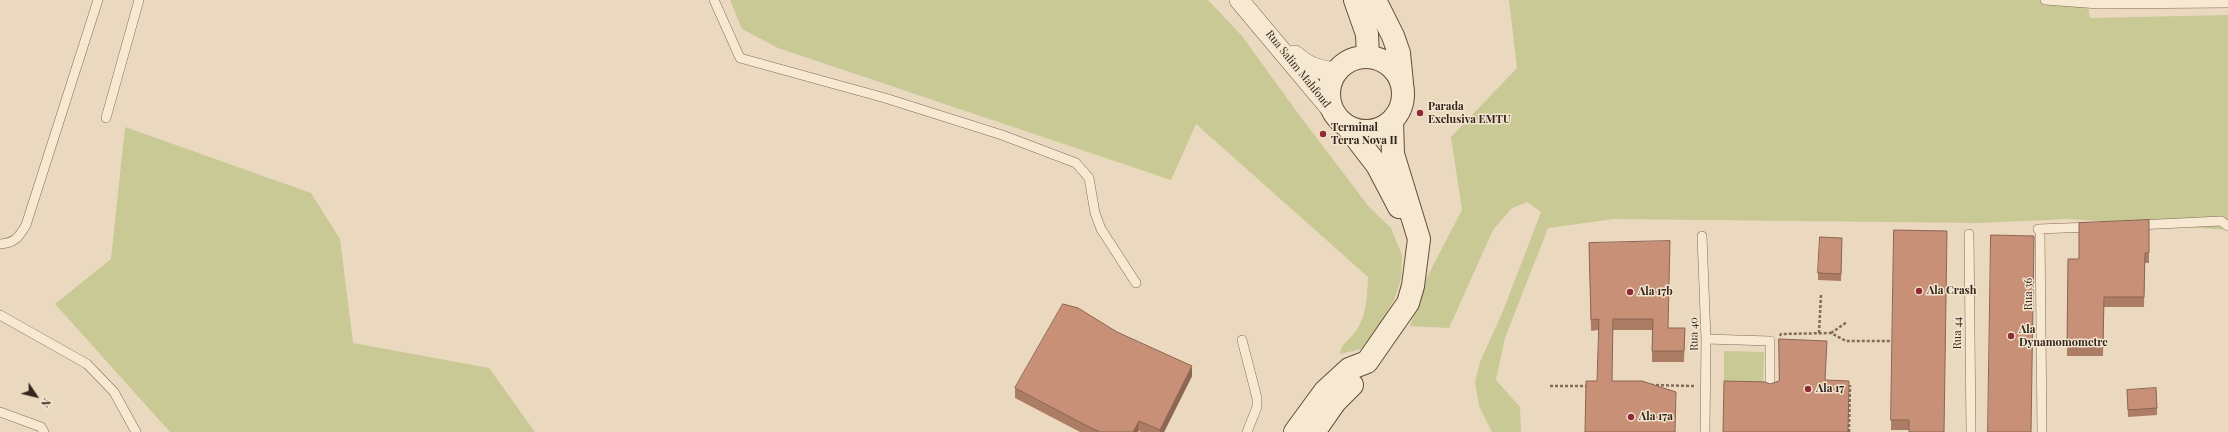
<!DOCTYPE html>
<html>
<head>
<meta charset="utf-8">
<style>
  body { margin:0 }
  #map { position:relative; width:2228px; height:432px; overflow:hidden; background:#ebd9bf; font-family:"Playfair Display",serif }
  canvas { display:block }
  .north { position:absolute; left:16px; top:376px; width:40px; height:40px; -webkit-text-stroke:3px #f3e5ce; paint-order:stroke; rotate:125deg; font-size:11px; font-weight:700; line-height:16px; text-align:center; color:#33251c }
  .north::after { content:''; display:block; margin:auto; width:14px; height:18px; background:#33251c; clip-path:polygon(50% 0,100% 100%,50% 72%,0 100%) }
</style>
</head>
<body>
<div id="map">
<canvas width="2228" height="432"></canvas>
<div class="north">N</div>
</div>
<script>
const ctx = document.querySelector('canvas').getContext('2d');
ctx.lineJoin = 'round';
function fillPath(path, color) { ctx.fillStyle = color; ctx.fill(path, 'evenodd'); }
function trace(path, color, width, dash) { ctx.strokeStyle = color; ctx.lineWidth = width; ctx.lineCap = dash ? 'butt' : 'round'; ctx.setLineDash(dash || []); ctx.stroke(path); }
function drawText(font, color, halo, rows, align = 'center') {
  ctx.font = font + ' "Playfair Display",serif'; ctx.lineWidth = 3; ctx.setLineDash([]); ctx.textBaseline = 'middle'; ctx.strokeStyle = halo; ctx.fillStyle = color; for (const [text, x, y, turn = 0] of rows) {
    ctx.save(); ctx.translate(x, y); ctx.rotate((+turn || 0) * Math.PI / 180); ctx.textAlign = isNaN(turn) ? turn : align; if (halo) ctx.strokeText(text, 0, 0); ctx.fillText(text, 0, 0); ctx.restore();
  }
}
fillPath(new Path2D(`
  M730 0H1208L1242 36 1297 112 1369 207 1391 228 1402 255 1401 279 1394 300 1374 335 1361 349 1340 354C1341 344 1350 339 1356 331 1367 315 1367 296 1368 277L1196 124 1171 180 778 48 742 29Z
  M1509 0H2087L2090 18 2228 15V230L2069 219 1978 223 1614 219 1548 228 1505 338 1496 380 1520 407 1521 432H1492L1479 406 1475 382 1480 362 1503 311 1541 212 1527 202 1512 208 1493 230 1449 328 1410 326 1427 277 1462 210 1451 137 1517 68Z
  M125 127 311 193 340 239 353 343 489 368 535 432H170L55 304 111 259Z
  M1724 351 1764 352 1763 389 1724 388Z`), '#c8c994');
const lane = new Path2D(`
  M714 0 740 58 885 98 1002 135 1076 163 1089 178 1095 213 1101 229 1136 283
  M2045 0 2099 4
  M2098 0 2099 4 2228 3
  M106 118 139 0
  M2138 225 2221 221 2228 226
  M1969 234 1971 432
  M1702 236 1706 339 1705 432
  M0 244C15 243 19 237 26 225L98 0
  M0 315 87 364 114 392 136 432
  M1706 339 1770 341V385
  M1242 340 1257 398V407L1247 432
  M0 412 41 427 44 432
  M2042 432 2040 232 2038 229 2091 227`);
const street = new Path2D(`
  M1239 0 1333 112
  M1295 55C1308 67 1319 70 1337 72`);
const secondary = new Path2D(`
  M1355 0 1367 34 1368 57
  M1375 0 1393 36 1399 53 1402 83
  M1329 94a37 37 0 1 1 74 0a37 37 0 1 1-74 0Z
  M1347 126 1377 165 1399 207
  M1295 432 1325 391 1349 369 1367 362 1408 303 1413 286 1419 239 1393 154 1392 121
  M1314 432 1335 402 1352 385`);
trace(lane, '#836b58', 10);
trace(street, '#836b58', 20);
trace(secondary, '#654c3c', 24);
trace(new Path2D(`
  M1819 333 1821 295
  M1831 333 1847 322
  M1780 336 1781 334 1831 333 1846 341H1892
  M1651 385 1694 386
  M1550 386H1588
  M1849 432 1850 385`), '#836b58', 2.5, [3, 2]);
trace(lane, '#f7e8d2', 9);
trace(street, '#f7e8d2', 19);
trace(secondary, '#f7e8d2', 22);
fillPath(new Path2D(`
  M2149 220V263H2145L2144 307H2104L2103 356H2067L2068 259H2079Z
  M1894 230 1947 231 1909 430H1891Z
  M1589 243 1668 328H1685L1684 362H1652V330H1598L1591 331Z
  M1842 245 1841 281 1818 280V273Z
  M1117 332 1192 376 1164 432H1141L1139 431 1138 432H1080L1015 398V388Z
  M2127 390 2157 408V415L2128 417Z`), '#ac7c65');
fillPath(new Path2D(`
  M1192 366V376L1164 432H1160V430Z
  M1139 421 1138 432H1133Z`), '#8c6553');
const building = new Path2D(`
  M2149 220V253H2145L2144 297H2104L2103 346H2067L2068 259H2079V223Z
  M1894 230 1947 231 1944 432H1909V420H1891Z
  M1991 235 2034 236 2031 432H1988Z
  M1820 237 1842 238 1841 274 1818 273Z
  M1670 241 1668 328H1685L1684 351H1652L1653 319H1613L1612 381H1642L1676 392 1675 432H1585L1586 381H1597L1599 319 1591 320 1589 243Z
  M1063 304 1078 308 1117 332 1192 366 1160 430 1139 421 1133 432H1100L1091 428 1015 388Z
  M1779 339 1827 341 1825 380 1849 381 1848 432H1723L1724 381 1765 382 1770 384 1779 381Z
  M2156 388 2157 408 2128 410 2127 390Z`);
fillPath(building, '#c89076');
trace(building, '#8c6553', 1);
for (const [x, y, r, color] of [
  [1420,113,4,"#8f2b36"],
  [1323,134,4,"#8f2b36"],
  [1919,291,4,"#8f2b36"],
  [1630,292,4,"#8f2b36"],
  [2011,336,4,"#8f2b36"],
  [1808,389,4,"#8f2b36"],
  [1631,417,4,"#8f2b36"]
]) { const dot = new Path2D(); dot.arc(x, y, r, 0, 2 * Math.PI); ctx.fillStyle = color; ctx.fill(dot); trace(dot, '#f3e5ce', 1.5); }
drawText('11px', '#33251c', '#f3e5ce', [
  ["Rua Salim Mahfoud",1298,69,51],
  ["Rua 36",2029,294,-90],
  ["Rua 44",1958,333,-90],
  ["Rua 40",1694,334,-91]
]);
drawText('bold 11px', '#33251c', '#f3e5ce', [
  ["Parada",1428,107],
  ["Exclusiva EMTU",1428,120],
  ["Terminal",1331,128],
  ["Terra Nova II",1331,141],
  ["Ala Crash",1927,291],
  ["Ala 17b",1638,292],
  ["Ala",2019,330],
  ["Dynamomometre",2019,343],
  ["Ala 17",1816,389],
  ["Ala 17a",1639,417]
], 'left');
</script>
</body>
</html>
